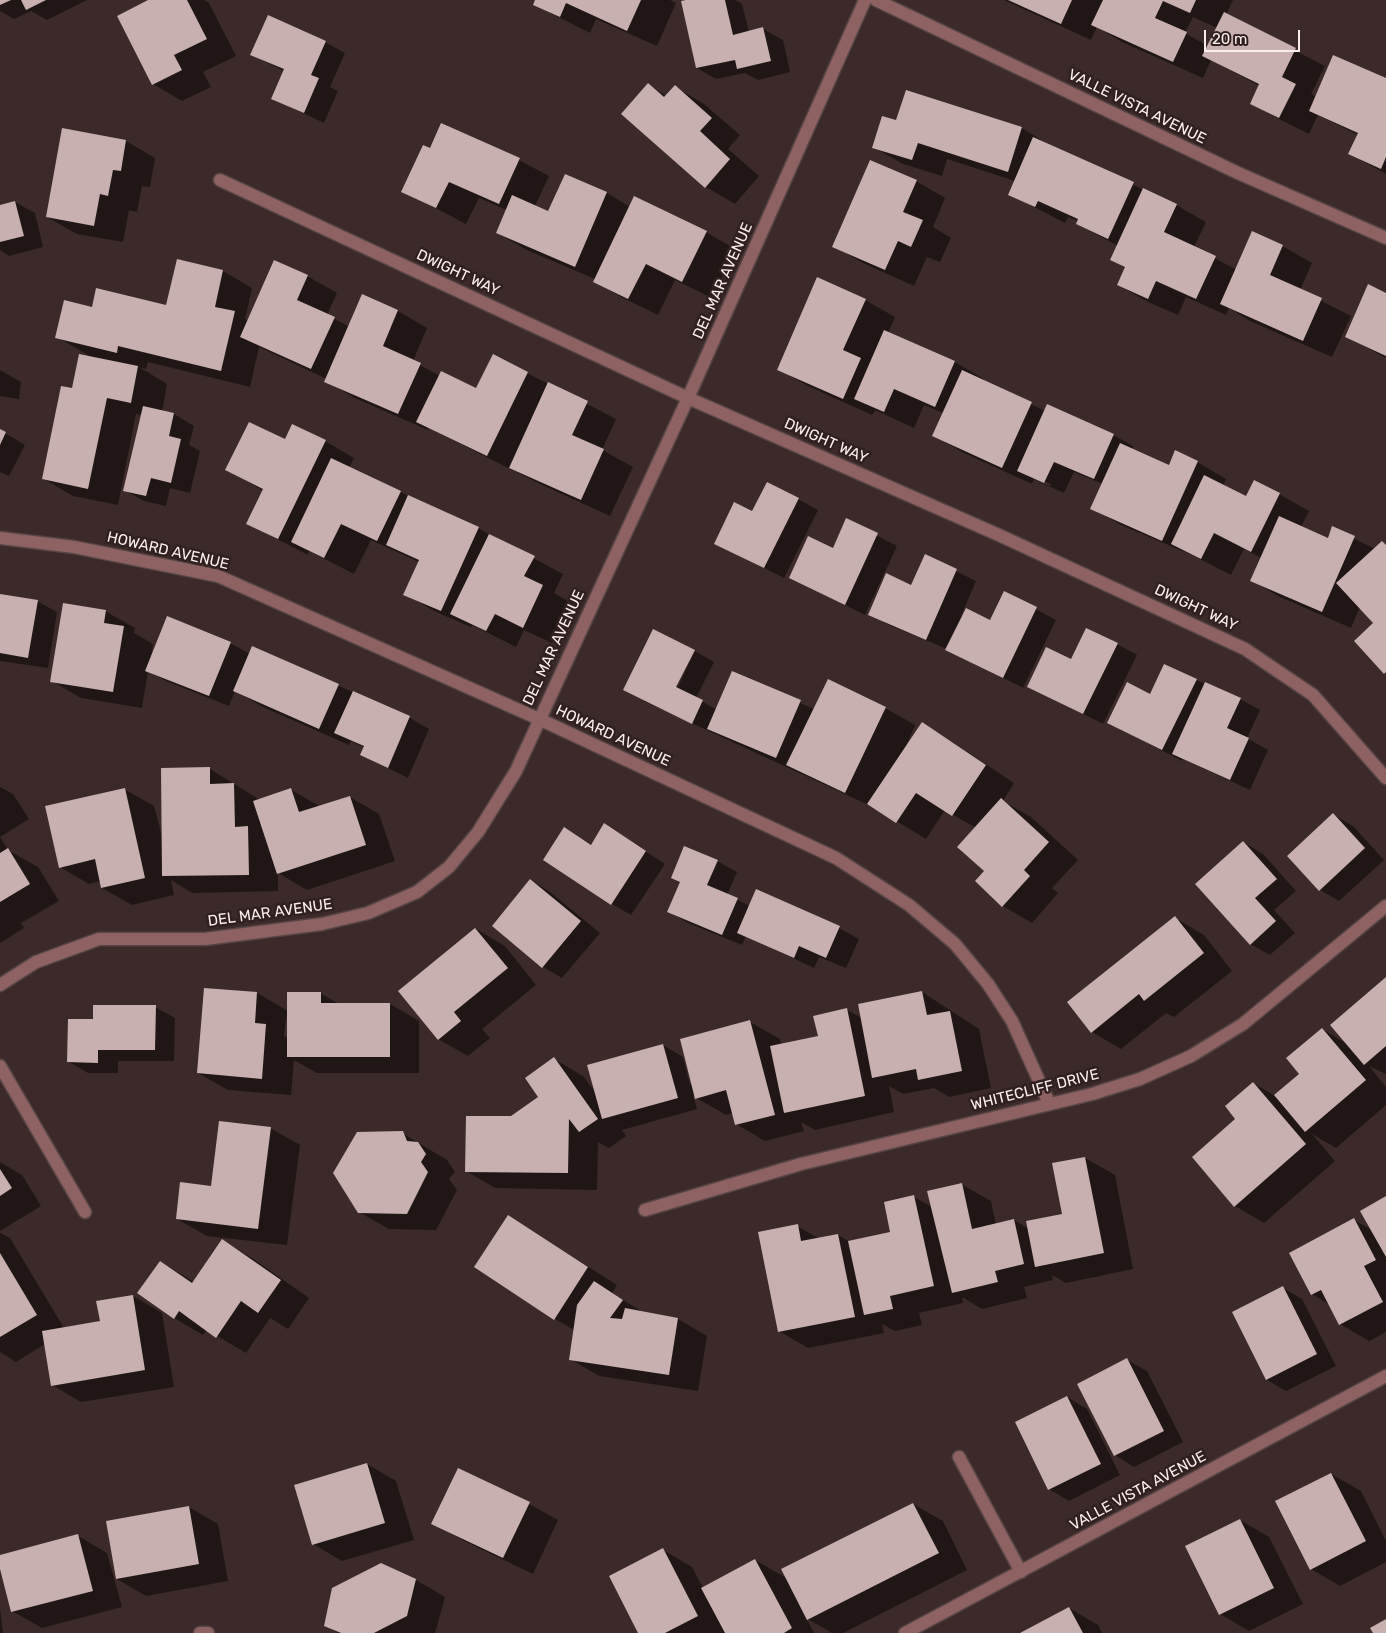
<!DOCTYPE html>
<html>
<head>
<meta charset="utf-8">
<style>
  body { margin:0 }
  #map { position:relative; width:1386px; height:1633px; overflow:hidden; background:#3c2a2a; font-family:Rubik,sans-serif }
  canvas { display:block }
  .scale { position:absolute; left:1204px; top:30px; width:96px; height:22px; box-sizing:border-box; border:2px solid #faeeed; border-top:0; padding-left:6px; font-size:15px; line-height:18px; white-space:nowrap; color:#faeeed; -webkit-text-stroke:4px #312020; paint-order:stroke }
</style>
</head>
<body>
<div id="map">
<canvas width="1386" height="1633"></canvas>
<div class="scale">20 m</div>
</div>
<script>
const ctx = document.querySelector('canvas').getContext('2d');
ctx.lineJoin = 'round';
function fillPath(path, color) { ctx.fillStyle = color; ctx.fill(path, 'evenodd'); }
function trace(path, color, width, dash) { ctx.strokeStyle = color; ctx.lineWidth = width; ctx.lineCap = dash ? 'butt' : 'round'; ctx.setLineDash(dash || []); ctx.stroke(path); }
function drawText(font, color, halo, rows, align = 'center') {
  ctx.font = font + ' Rubik,sans-serif'; ctx.lineWidth = 5; ctx.setLineDash([]); ctx.textBaseline = 'middle'; ctx.strokeStyle = halo; ctx.fillStyle = color; for (const [text, x, y, turn = 0] of rows) {
    ctx.save(); ctx.translate(x, y); ctx.rotate((+turn || 0) * Math.PI / 180); ctx.textAlign = isNaN(turn) ? turn : align; if (halo) ctx.strokeText(text, 0, 0); ctx.fillText(text, 0, 0); ctx.restore();
  }
}
fillPath(new Path2D(`
  M0 0H87L47 20 31 11 14 19 0 11Z
  M151 0H204L209 3 236 56 203 72 211 87 182 101 153 84 119 16Z
  M537 0H670L676 3 657 46 596 19 590 33 535 5Z
  M692 0H735L742 4 749 32 763 29 783 40 790 72 758 80 745 73 716 79 697 68Z
  M1004 0H1233L1226 15 1325 66 1311 94 1316 97 1386 80V174L1350 154 1358 135 1318 115 1309 134 1281 120 1251 103 1260 86 1211 60 1203 78 1122 42 1097 27 1091 40ZM1193 17 1217 28 1208 46 1185 33Z
  M325 42 345 53 330 87 338 91 324 123 272 98 284 71 252 55Z
  M648 85 667 96 675 87 704 104 740 135 728 149 759 176 735 204 706 187Z
  M907 92 1022 128 1051 146 1176 205 1206 222 1194 247 1237 270 1282 246 1312 263 1300 290 1351 316 1332 357 1250 321 1229 308 1226 315 1186 297 1178 315 1148 302 1118 285 1126 268 1112 259 1118 246 1077 224 1078 221 1068 217 1065 223 1009 194 1015 181 947 159 942 176 903 164 873 147 897 122Z
  M442 124 519 160 549 176 535 206 549 212 565 175 607 193 630 207 706 232 735 249 712 298 675 280 658 315 623 298 594 281 595 279 527 250 497 233 507 210 479 198 466 224 403 191 430 150Z
  M126 141 155 158 150 187 142 186 137 212 129 210 123 242 77 234 47 217Z
  M916 181 945 198 933 227 951 238 940 262 927 257 914 286 863 263 834 246Z
  M15 202 35 213 43 247 9 256 0 250V206Z
  M223 271 252 288 245 319 249 321 307 276 337 293 327 315 350 327 363 296 398 311 427 328 413 361 440 376 477 390 527 373 616 419 602 450 633 467 610 516 540 484 429 428 428 430 355 398 326 381 327 379 259 347 250 387 148 362 146 369 139 367 167 384 162 412 174 414 194 426 189 445 200 451 190 493 170 488 166 506 144 501 124 490 142 415 136 414 118 505 73 496 44 479 73 390 91 357 57 337 92 309 167 306Z
  M1386 294V358L1346 336Z
  M865 300 895 317 888 333 955 362 984 379 983 381 1045 411 1113 435 1133 446 1132 450 1170 466 1197 462 1226 479 1223 486 1247 498 1279 494 1309 511 1301 527 1328 539 1333 528 1375 549 1382 543 1386 545V673L1375 623 1360 607 1351 628 1280 597 1251 580 1261 558 1244 549 1231 575 1192 555 1121 525 1092 508 1103 484 1074 472 1064 493 1034 479 1032 484 962 452 933 435 943 413 924 405 914 428 875 410 872 415 808 386 778 369ZM1037 478 1051 484 1050 487 1037 481Z
  M0 370 21 382 19 399 0 396Z
  M0 430 25 445 9 476 0 472Z
  M285 441H325L354 458 349 468 478 528 563 574 554 593 571 603 552 643 524 630 516 647 472 625 471 627 434 611 405 594 419 562 371 540 354 574 309 551 308 555 248 524 264 491 227 470Z
  M798 499 818 510 784 578 716 543 753 513Z
  M847 520 897 546 865 615 790 577 833 549Z
  M925 556 976 581 961 616 990 622 1005 593 1056 620 1023 688 947 649 889 625 870 614 911 586Z
  M0 595 37 601 57 612 48 668 0 661Z
  M105 611 135 628 134 633 153 644 151 658 230 643 250 654 253 647 410 718 429 729 408 778 362 755 365 748 351 741 349 745 263 707 235 691 229 706 166 681 148 671 142 708 81 698 52 681Z
  M1117 644 1137 655 1103 724 1028 686 1072 661Z
  M695 651 714 662 696 698 717 710 733 673 814 709 885 708 915 725 904 751 922 724 951 741 1014 783 1003 801 1031 817 1078 860 1052 888 1058 893 1032 923 1003 906 986 871 976 828 945 810 926 839 875 808 644 701 675 693Z
  M1196 680 1240 699 1260 710 1247 738 1268 750 1250 790 1183 759 1182 761 1109 723 1151 696Z
  M210 769 260 800 291 790 321 807 350 797 379 814 395 861 307 890 278 873V891L192 893 171 880 174 895 132 905 102 888 101 881 89 884 60 867 124 789 154 806 163 840Z
  M0 787 13 794 29 819 0 837Z
  M1334 815 1353 826 1384 860 1339 901 1320 890Z
  M605 825 665 864 631 915 612 904 564 829 592 845Z
  M0 837 8 850 38 867 59 901 21 923 24 928 0 943Z
  M1243 842 1263 854 1296 891 1274 910 1295 933 1270 955 1250 944Z
  M717 861 737 872 727 895 750 906 839 928 859 939 846 968 819 957 814 968 746 936 742 945 688 923 669 912Z
  M531 880 550 892 600 933 562 978 543 967 493 925Z
  M1175 918 1204 935 1232 971 1174 1017 1166 1013 1121 1049 1092 1032Z
  M476 929 505 946 536 985 482 1029 490 1038 468 1056 438 1039Z
  M1386 979V1074L1369 1066 1386 1087V1105L1336 1148 1312 1134 1335 1161 1264 1223 1235 1206 1237 1119 1253 1083 1275 1096 1301 1074 1322 1029 1347 1044Z
  M205 989 257 993 288 1011 320 993 339 1004H390L419 1021V1073H317L294 1060 291 1095 228 1090 198 1073ZM286 1017H288V1038L284 1036Z
  M922 992 979 1029 991 1088 949 1097 934 1088 903 1094 889 1086 894 1112 815 1130 801 1122 804 1131 765 1141 736 1124 733 1113 726 1115 693 1096 697 1109 622 1130 626 1136 609 1148 598 1142 597 1190 495 1188 466 1171 512 1117 539 1097 554 1059 583 1076 596 1093 663 1045 683 1057 690 1085 750 1022 780 1039 781 1045 819 1037 847 1010 862 1018Z
  M155 1007 175 1018 174 1061H118V1073H88L69 1062 94 1020Z
  M270 1128 300 1145 287 1245 207 1236 177 1219 212 1187Z
  M402 1133 447 1160 455 1172 449 1179 457 1190 436 1230 389 1229 359 1212Z
  M1085 1158 1115 1175 1133 1269 1066 1283 1052 1275 1053 1280 1024 1287 1027 1298 982 1309 962 1297 963 1303 919 1313 922 1325 895 1331 882 1324 884 1333 808 1348 779 1331 797 1226 820 1239 838 1235 850 1242 891 1233 914 1197 932 1207 961 1184 991 1201 996 1225 1014 1220 1029 1229 1064 1215Z
  M0 1162 22 1175 41 1206 0 1231Z
  M1386 1198V1332L1369 1341 1340 1324 1330 1305 1312 1294 1354 1220 1372 1230Z
  M509 1217 617 1285 612 1293 644 1313 678 1319 707 1336 698 1391 599 1376 570 1359 574 1330 555 1319Z
  M0 1233 10 1238 64 1328 101 1322 133 1296 162 1313 174 1387 81 1402 52 1385 45 1344 16 1362 0 1352Z
  M223 1241 252 1258 309 1298 288 1329 270 1318 246 1353 207 1330 203 1335 174 1318 161 1262 194 1282Z
  M1283 1288 1302 1299 1336 1366 1286 1391 1267 1380Z
  M1127 1360 1147 1371 1183 1442 1134 1467 1115 1455Z
  M1067 1397 1087 1409 1120 1475 1069 1501 1049 1489Z
  M367 1464 396 1481 414 1540 342 1561 313 1544Z
  M1331 1474 1361 1491 1386 1541V1562L1340 1586 1311 1569Z
  M529 1504 558 1520 533 1574 462 1540 433 1523Z
  M913 1504 943 1521 967 1570 843 1633H832L806 1618 814 1633H639L663 1550 692 1567 703 1588 755 1560 788 1579Z
  M189 1507 218 1524 228 1581 146 1596 117 1579Z
  M1240 1520 1269 1537 1303 1604 1249 1631 1220 1614Z
  M78 1536 107 1553 122 1607 42 1628 12 1611 0 1557Z
  M416 1580 445 1597 435 1633H338L326 1626Z
  M0 1608 3 1633H0Z
  M1069 1608 1098 1625 1102 1633H1022Z`), '#0007');
fillPath(new Path2D(`
  M0 0H11L0 5Z
  M21 0H46L26 10Z
  M148 0H187L207 39 174 55 182 70 152 85 117 16Z
  M535 0H641L627 31 566 3 560 17 533 5Z
  M686 0H725L733 35 763 27 771 61 737 69 735 60 696 68 681 1Z
  M1008 0H1072L1061 24Z
  M1103 0H1196L1190 13 1163 1 1155 18 1187 32 1173 62 1091 25Z
  M1224 12 1296 48 1282 77 1296 84 1279 118 1250 104 1259 84 1202 56Z
  M268 15 326 41 311 75 319 78 304 113 271 99 284 69 250 55Z
  M1333 55 1386 78V157L1381 169 1348 154 1358 133 1309 111Z
  M648 83 664 97 675 85 712 118 700 131 730 159 705 188 621 114Z
  M906 90 1022 127 1008 172 918 143 912 160 872 148 882 116 896 120Z
  M441 123 520 158 499 204 449 182 436 208 401 192 423 145 430 148Z
  M62 128 126 140 121 171 113 170 108 196 100 194 94 226 46 217Z
  M1033 137 1134 182 1108 239 1076 224 1078 219 1038 201 1035 207 1008 195Z
  M870 160 917 180 903 212 923 220 911 247 898 241 885 270 832 247Z
  M565 174 607 192 575 267 496 233 512 195 548 211Z
  M1143 188 1177 204 1164 232 1216 256 1196 299 1156 281 1148 299 1117 285 1125 267 1110 260Z
  M634 196 707 231 682 282 646 264 628 299 593 282Z
  M15 201 24 236 0 242V205Z
  M1252 231 1283 245 1270 275 1322 298 1303 341 1220 304Z
  M177 259 223 270 215 307 235 311 221 371 118 346 117 353 55 338 64 300 92 307 96 288 166 305Z
  M274 260 308 275 297 300 335 317 311 369 240 337Z
  M817 277 866 299 843 350 861 358 843 399 777 370Z
  M1368 284 1386 293V356L1345 337Z
  M362 294 398 310 383 346 421 363 398 414 324 382Z
  M884 330 955 361 935 407 894 389 884 412 854 399Z
  M79 354 138 366 131 403 107 398 88 489 42 479 61 386 72 388Z
  M493 354 528 372 487 456 416 422 441 371 476 388Z
  M962 370 1032 402 1002 468 932 436Z
  M548 382 588 401 572 435 604 449 581 500 509 468Z
  M1047 404 1114 434 1094 479 1054 462 1044 483 1017 471Z
  M143 406 174 413 169 436 181 439 171 483 151 478 146 496 123 491Z
  M249 422 285 439 292 424 326 440 278 539 246 524 263 489 225 470Z
  M0 429 6 432 0 445Z
  M1120 443 1169 465 1175 450 1198 461 1162 541 1090 509Z
  M331 458 401 491 377 541 341 524 324 558 291 542Z
  M1204 475 1246 496 1254 480 1280 493 1251 552 1214 533 1201 559 1171 544Z
  M767 482 799 498 764 568 714 544 734 502 752 511Z
  M408 495 479 527 441 611 403 595 419 560 386 545Z
  M1279 516 1328 538 1332 526 1355 536 1322 612 1250 581Z
  M846 518 878 533 845 605 789 578 808 536 833 548Z
  M489 534 535 556 524 576 543 585 523 628 495 614 486 631 450 614Z
  M1382 541 1386 545V672L1384 674 1354 641 1373 623 1336 583Z
  M925 554 957 569 926 640 868 615 886 573 911 585Z
  M1004 591 1037 607 1003 678 945 650 966 608 990 620Z
  M0 594 38 600 28 658 0 653Z
  M63 603 106 610 104 623 124 626 113 692 50 682Z
  M167 616 231 642 209 696 145 671Z
  M1086 628 1118 643 1083 714 1027 687 1046 647 1071 659Z
  M653 629 695 650 676 687 703 700 692 724 623 690Z
  M252 646 339 684 319 729 233 691Z
  M1164 664 1197 679 1162 750 1107 723 1127 682 1150 694Z
  M732 671 801 700 776 758 707 729Z
  M828 679 886 707 845 793 786 765Z
  M1205 682 1241 698 1227 728 1249 738 1230 780 1172 754Z
  M353 691 410 716 388 768 360 755 364 746 334 733Z
  M922 722 986 765 952 816 916 793 896 823 867 804Z
  M210 767V784L234 783 235 827 248 826 249 875 162 876 161 768Z
  M125 788 145 878 101 888 95 859 59 868 45 806Z
  M291 788 299 812 350 796 366 845 277 874 253 801Z
  M1001 798 1049 842 1024 870 1030 876 1002 907 975 881 984 871 957 847Z
  M1333 813 1365 848 1319 891 1287 856Z
  M604 823 646 851 611 905 543 860 564 827 591 845Z
  M1243 841 1277 879 1255 898 1276 921 1250 945 1195 884Z
  M684 846 718 860 707 885 738 898 722 935 667 912 680 882 671 878Z
  M8 848 30 884 0 902V853Z
  M530 879 581 921 542 968 492 926Z
  M756 889 840 926 826 958 799 946 794 958 737 933Z
  M1175 916 1204 953 1144 1001 1139 994 1091 1033 1067 1002Z
  M475 928 508 968 454 1012 461 1021 438 1040 398 991Z
  M1386 977V1046L1364 1065 1330 1025Z
  M204 988 257 992 255 1023 266 1024 262 1079 197 1073Z
  M922 991 927 1015 950 1011 962 1071 918 1080 916 1069 872 1078 858 1004Z
  M287 992H321V1003H390V1057H287Z
  M93 1005H156L155 1050H98V1063L67 1062 68 1019H93Z
  M847 1008 865 1096 784 1113 770 1046 818 1036 813 1016Z
  M750 1020 775 1115 735 1125 726 1090 695 1099 680 1039Z
  M1322 1028 1366 1080 1305 1132 1274 1095 1299 1074 1286 1058Z
  M663 1044 678 1098 602 1119 587 1065Z
  M554 1057 598 1119 579 1132 569 1119 568 1173 465 1172 466 1116H511L538 1097 525 1078Z
  M1253 1082 1306 1144 1234 1207 1192 1157 1235 1119 1225 1106Z
  M219 1121 271 1127 258 1229 176 1219 180 1182 211 1186Z
  M403 1131 407 1141 418 1142 426 1154 421 1162 428 1172 407 1214 358 1213 333 1173 357 1132Z
  M1085 1157 1104 1253 1035 1267 1026 1221 1062 1214 1052 1163Z
  M0 1169 12 1188 0 1196Z
  M962 1183 972 1229 1014 1219 1024 1264 995 1271 998 1282 952 1293 927 1191Z
  M914 1195 934 1286 890 1296 893 1309 864 1315 848 1241 890 1232 884 1202Z
  M1386 1196V1257L1360 1211Z
  M508 1215 588 1267 554 1320 474 1267Z
  M1354 1218 1376 1260 1364 1266 1383 1302 1339 1325 1321 1290 1311 1295 1289 1253Z
  M798 1224 801 1241 838 1234 855 1317 778 1332 758 1232Z
  M222 1239 281 1280 258 1313 241 1301 216 1338 179 1311 174 1319 137 1293 160 1261 192 1283Z
  M0 1253 37 1315 0 1337Z
  M594 1281 623 1300 610 1318 622 1319 625 1308 678 1318 669 1375 569 1360 577 1305Z
  M1283 1286 1317 1354 1266 1380 1232 1312Z
  M133 1295 145 1370 51 1386 42 1331 100 1321 96 1301Z
  M1127 1358 1164 1431 1114 1456 1077 1384Z
  M1067 1396 1101 1464 1048 1490 1015 1422Z
  M367 1463 385 1523 312 1545 294 1485Z
  M458 1468 530 1502 503 1558 431 1524Z
  M1331 1473 1366 1541 1310 1570 1275 1501Z
  M913 1503 939 1553 807 1620 781 1569Z
  M189 1506 199 1564 116 1579 106 1521Z
  M1240 1519 1274 1588 1219 1615 1185 1546Z
  M78 1534 93 1591 11 1612 0 1569V1555Z
  M663 1548 698 1616 665 1633H638L609 1576Z
  M755 1559 792 1628 784 1633H725L701 1588Z
  M381 1563 416 1579 407 1616 374 1633H341L324 1626 332 1588Z
  M1069 1607 1083 1633H1020Z
  M1386 1619V1633H1373L1370 1628Z`), '#c7b0af');
const lane = new Path2D(`
  M959 1457 1021 1572`);
const street = new Path2D(`
  M876 0 1238 173 1386 238
  M220 180 688 398 1001 536 1245 649 1313 695 1386 778
  M0 538 74 547 218 576 539 719 836 858 909 905 955 944 988 984 1012 1021 1049 1103
  M0 985 36 962 99 939H205L322 924 368 913 417 892 449 867 478 832 516 771 688 398 865 0
  M0 1066 85 1212
  M645 1210 801 1164 1092 1094 1140 1079 1191 1056 1243 1024 1386 906
  M200 1633H208
  M905 1633 1386 1376`);
trace(lane, '#574545', 15);
trace(street, '#574545', 15);
trace(lane, '#8e6262', 12);
trace(street, '#8e6262', 12);
drawText('15px', '#faeeed', '#312020', [
  ["VALLE VISTA AVENUE",1137,107,26],
  ["DWIGHT WAY",458,273,25],
  ["DEL MAR AVENUE",723,281,-66],
  ["DWIGHT WAY",826,441,24],
  ["HOWARD AVENUE",168,551,13],
  ["DWIGHT WAY",1196,608,25],
  ["DEL MAR AVENUE",554,648,-65],
  ["HOWARD AVENUE",613,736,25],
  ["DEL MAR AVENUE",270,913,-8],
  ["WHITECLIFF DRIVE",1035,1090,-14],
  ["VALLE VISTA AVENUE",1138,1491,-28]
]);
</script>
</body>
</html>
